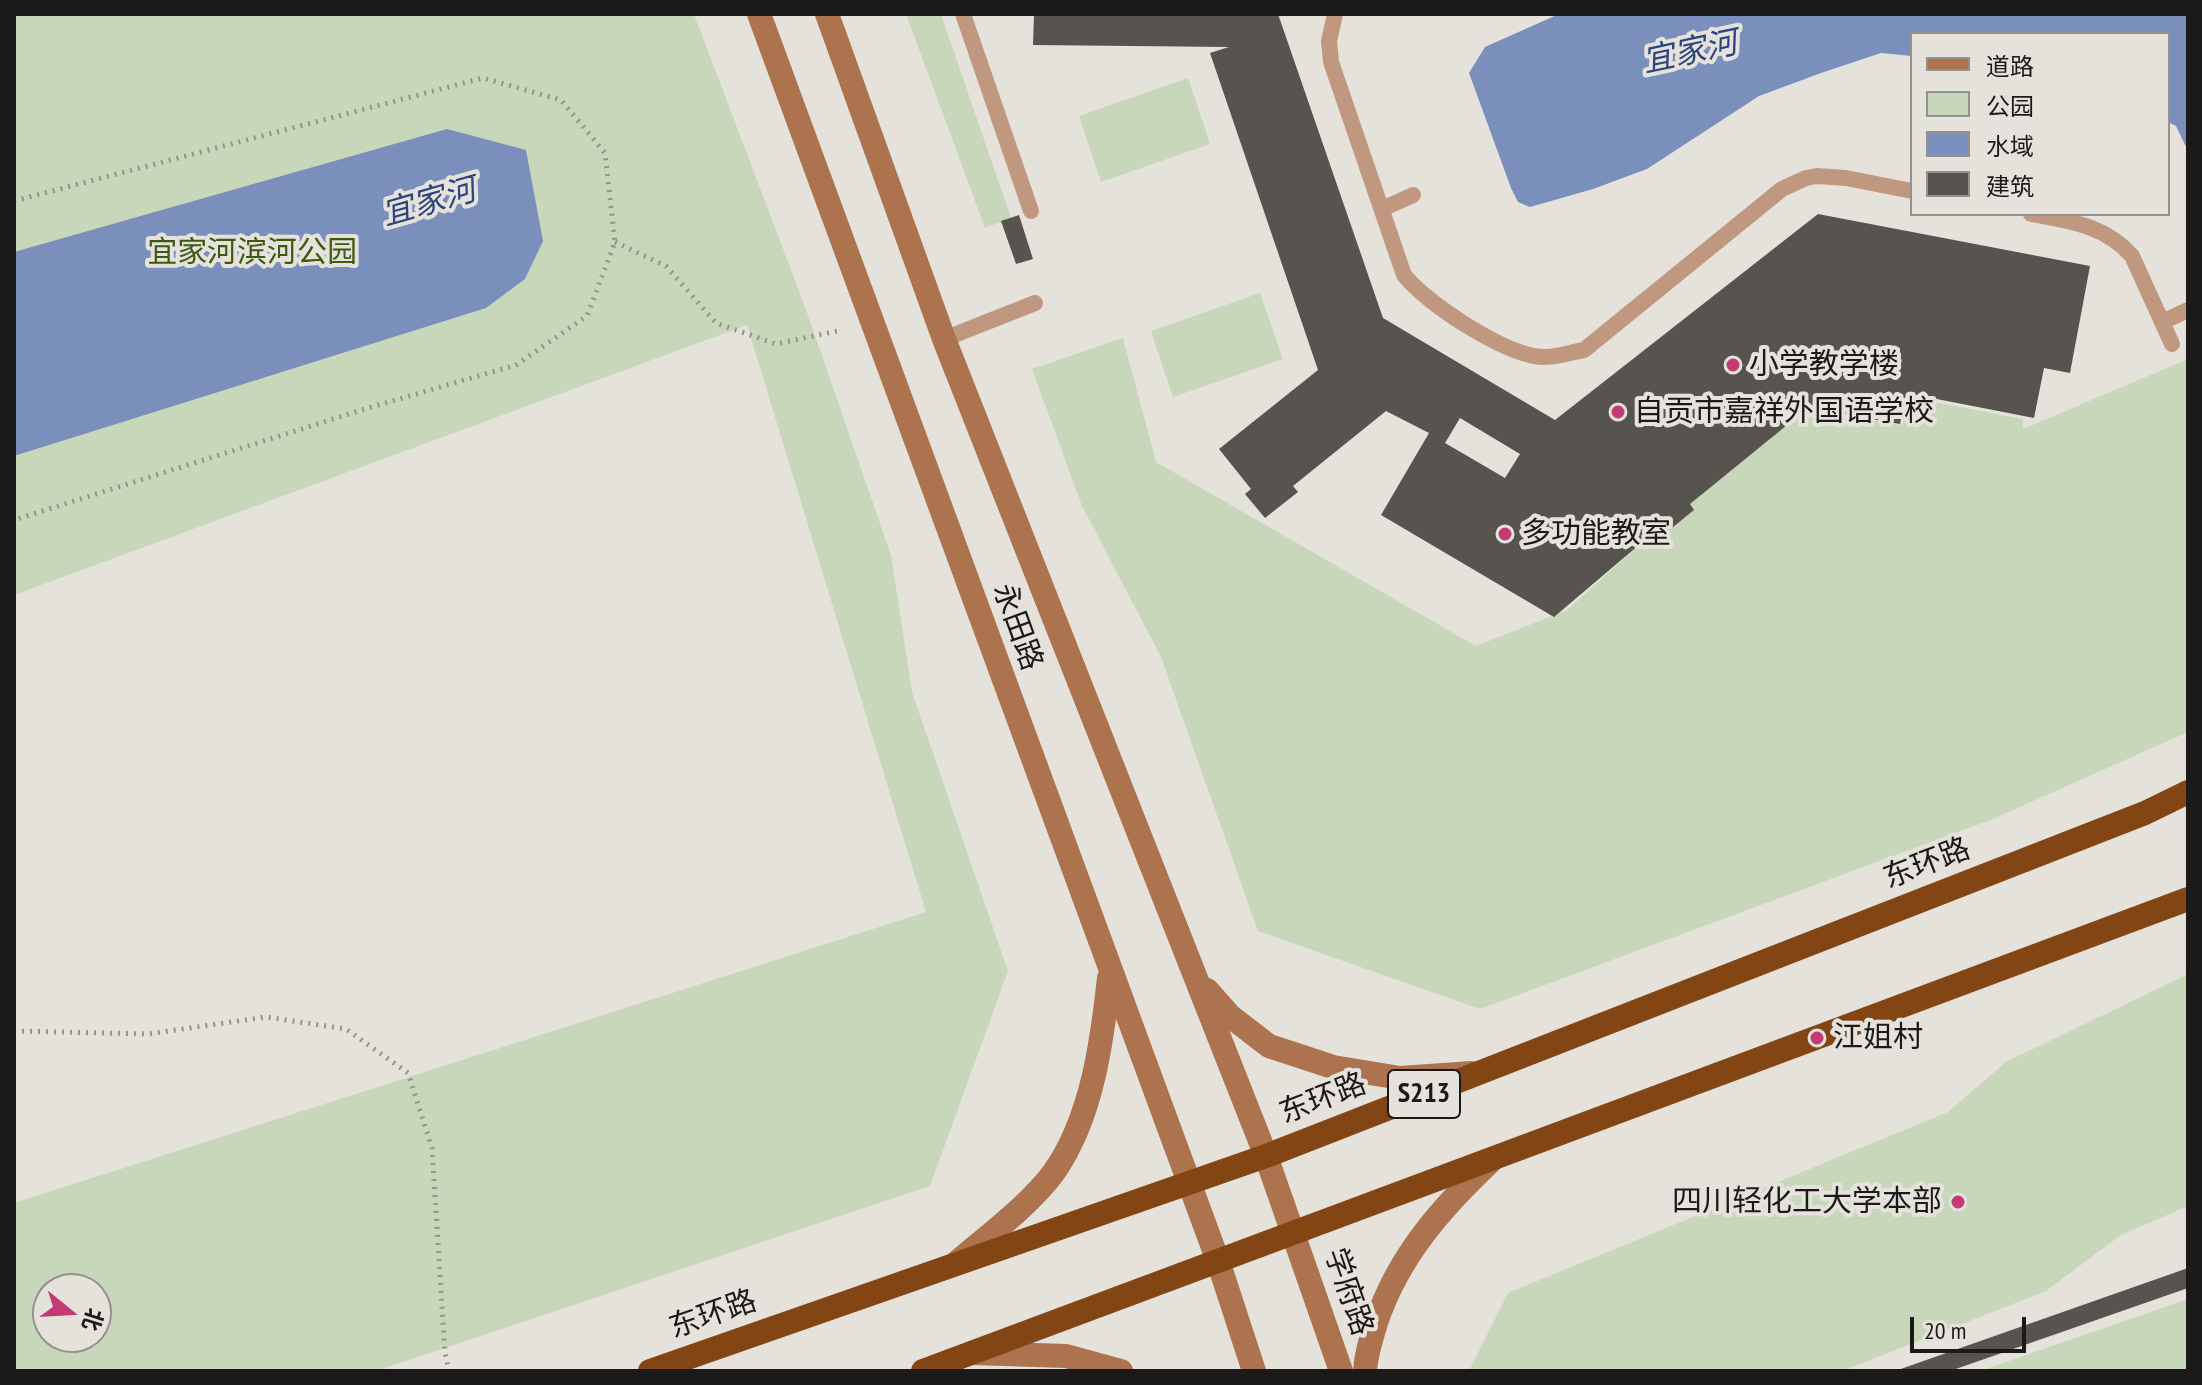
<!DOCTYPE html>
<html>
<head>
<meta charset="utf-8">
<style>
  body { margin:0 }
  #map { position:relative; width:2202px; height:1385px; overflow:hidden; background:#e5e2dc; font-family:"PT Sans Narrow","Noto Sans SC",sans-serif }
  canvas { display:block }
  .frame { position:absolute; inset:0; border:16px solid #1b1a18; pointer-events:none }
  .legend { position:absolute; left:1910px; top:32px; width:260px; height:184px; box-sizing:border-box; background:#e5e2dc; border:2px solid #94928e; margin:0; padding:10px 14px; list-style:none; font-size:24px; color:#1b1a18 }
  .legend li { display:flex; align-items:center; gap:16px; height:40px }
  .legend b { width:40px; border:2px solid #94928e }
  .north { position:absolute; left:32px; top:1273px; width:80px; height:80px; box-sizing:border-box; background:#e5e2dc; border:2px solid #94928e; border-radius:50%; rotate:108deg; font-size:22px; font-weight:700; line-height:32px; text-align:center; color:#1b1a18 }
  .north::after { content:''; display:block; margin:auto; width:28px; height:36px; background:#c43a73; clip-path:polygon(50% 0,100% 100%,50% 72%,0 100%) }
  .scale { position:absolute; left:1910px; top:1317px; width:116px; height:36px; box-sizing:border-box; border:4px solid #1b1a18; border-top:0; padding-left:10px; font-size:24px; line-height:28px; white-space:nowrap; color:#1b1a18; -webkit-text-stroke:6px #e5e2dc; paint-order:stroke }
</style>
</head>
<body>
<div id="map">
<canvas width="2202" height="1385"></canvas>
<div class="frame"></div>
<ul class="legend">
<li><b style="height:10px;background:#ac734e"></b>道路</li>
<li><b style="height:22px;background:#c8d7b9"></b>公园</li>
<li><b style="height:22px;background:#7a8fbb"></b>水域</li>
<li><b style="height:22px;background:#57534f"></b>建筑</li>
</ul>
<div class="north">北</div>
<div class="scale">20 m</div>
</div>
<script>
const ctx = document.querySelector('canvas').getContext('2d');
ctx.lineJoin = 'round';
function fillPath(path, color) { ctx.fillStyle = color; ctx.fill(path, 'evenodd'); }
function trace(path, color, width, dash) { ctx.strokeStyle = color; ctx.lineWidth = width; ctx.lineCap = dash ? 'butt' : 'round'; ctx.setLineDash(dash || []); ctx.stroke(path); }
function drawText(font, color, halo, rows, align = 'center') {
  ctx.font = font + ' "PT Sans Narrow","Noto Sans SC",sans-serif'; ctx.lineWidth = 8; ctx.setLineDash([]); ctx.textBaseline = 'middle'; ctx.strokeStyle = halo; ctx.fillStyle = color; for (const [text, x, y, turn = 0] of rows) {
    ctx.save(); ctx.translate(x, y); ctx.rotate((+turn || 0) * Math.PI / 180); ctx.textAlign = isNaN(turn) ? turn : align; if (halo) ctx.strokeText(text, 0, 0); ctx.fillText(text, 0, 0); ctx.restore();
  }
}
fillPath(new Path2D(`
  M14 14H694L804 304 891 555 912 692 1008 971 930 1186 376 1371H14V1203L926 912 747 325 14 595ZM48 1289H96V1337H48Z
  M906 14H941L1011 218 985 228Z
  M1188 78 1210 144 1101 182 1079 116Z
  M1260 293 1283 359 1173 397 1151 331Z
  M1123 338 1156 462 1476 646 1567 610 1646 539 1651 544 1693 511 1690 504 1808 408 1903 425 1908 397 2023 419V429L2188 359V732L1993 819 1480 1009 1258 931 1161 657 1082 506 1032 369Z
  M2188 974V1206L2121 1235 2046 1291 1842 1371H1469L1508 1293 1948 1112 2006 1062Z
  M2188 1299V1371H1980Z`), '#c8d7b9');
fillPath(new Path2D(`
  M1559 14H2188V151L2176 126 2168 122V34H1912V56L1881 53 1821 73 1759 96 1647 169 1593 189 1530 207 1518 202 1511 188 1469 73 1485 47Z
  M447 129 526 150 543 241 525 279 486 308 14 456V252Z`), '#7a8fbb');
fillPath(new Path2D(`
  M1034 14H1278L1383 318 1555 420 1818 214 2090 266 2070 373 2044 368 2034 418 1906 393 1900 424 1808 408 1690 504 1694 510 1651 545 1646 539 1554 617 1381 515 1429 433 1386 411 1293 486 1298 492 1265 518 1245 494 1251 489 1219 449 1318 370 1210 53 1229 47 1033 45ZM1460 418 1520 454 1505 478 1445 443Z
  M1019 215 1033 259 1016 264 1001 221Z
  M2188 1268V1288L1950 1371H1895Z`), '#57534f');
trace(new Path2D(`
  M14 201 483 78 561 100 605 153 615 242 587 316 516 365 368 408 14 520
  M615 242 666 266 716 323 776 344 842 330
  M14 1031 148 1034 266 1017 346 1029 408 1073 432 1148 445 1353 449 1371`), '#95938e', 5, [2, 6]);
trace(new Path2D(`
  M963 14 1031 211
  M1335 14 1329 41 1331 62 1404 275C1427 304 1504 354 1541 357 1555 358 1571 352 1584 350L1782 189 1806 178 1817 176 1846 178 1912 191
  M1382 209 1413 195
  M2031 214C2069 221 2105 225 2132 256L2172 344
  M2162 322 2188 310
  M944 339 1035 303`), '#c0987f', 16);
trace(new Path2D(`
  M759 14 1218 1261 1254 1371
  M827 14 944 339 1266 1156 1341 1371
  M1207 990 1230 1016 1269 1046 1333 1067 1400 1078 1472 1073
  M955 1264C985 1238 1031 1204 1054 1172 1092 1118 1102 1042 1109 978
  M972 1353 1066 1356 1121 1371
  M1365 1371C1366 1354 1371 1339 1376 1323 1398 1256 1443 1206 1493 1159`), '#ac734e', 24);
trace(new Path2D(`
  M650 1371 1266 1156 2145 813 2188 792
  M923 1371 2188 899`), '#844514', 24);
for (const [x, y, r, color] of [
  [1733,365,8,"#c43a73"],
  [1618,412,8,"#c43a73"],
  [1505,534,8,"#c43a73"],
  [1817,1038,8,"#c43a73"],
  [1958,1202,8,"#c43a73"]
]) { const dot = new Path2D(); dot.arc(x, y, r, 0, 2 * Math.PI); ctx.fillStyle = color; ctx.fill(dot); trace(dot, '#e5e2dc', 3); }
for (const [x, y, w] of [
  [1424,1094,72]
]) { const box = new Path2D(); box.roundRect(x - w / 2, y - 24, w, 48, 6); ctx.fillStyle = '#e5e2dc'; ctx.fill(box); trace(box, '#1b1a18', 2); }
drawText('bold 28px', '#1b1a18', null, [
  ["S213",1424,1094]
]);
drawText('30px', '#3d5912', '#e5e2dc', [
  ["宜家河滨河公园",252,253]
]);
drawText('30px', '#1b1a18', '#e5e2dc', [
  ["小学教学楼",1749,365],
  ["自贡市嘉祥外国语学校",1634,412],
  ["多功能教室",1521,534],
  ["江姐村",1833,1038],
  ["四川轻化工大学本部",1942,1202,"right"]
], 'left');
drawText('30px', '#1b1a18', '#e5e2dc', [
  ["永田路",1017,627,70],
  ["东环路",1927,864,-21],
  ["东环路",1323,1099,-21],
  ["学府路",1348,1292,71],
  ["东环路",713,1315,-19]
]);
drawText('italic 32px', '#2d457e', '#e5e2dc', [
  ["宜家河",1690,53,-12],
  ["宜家河",429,203,-16]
]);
</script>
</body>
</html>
